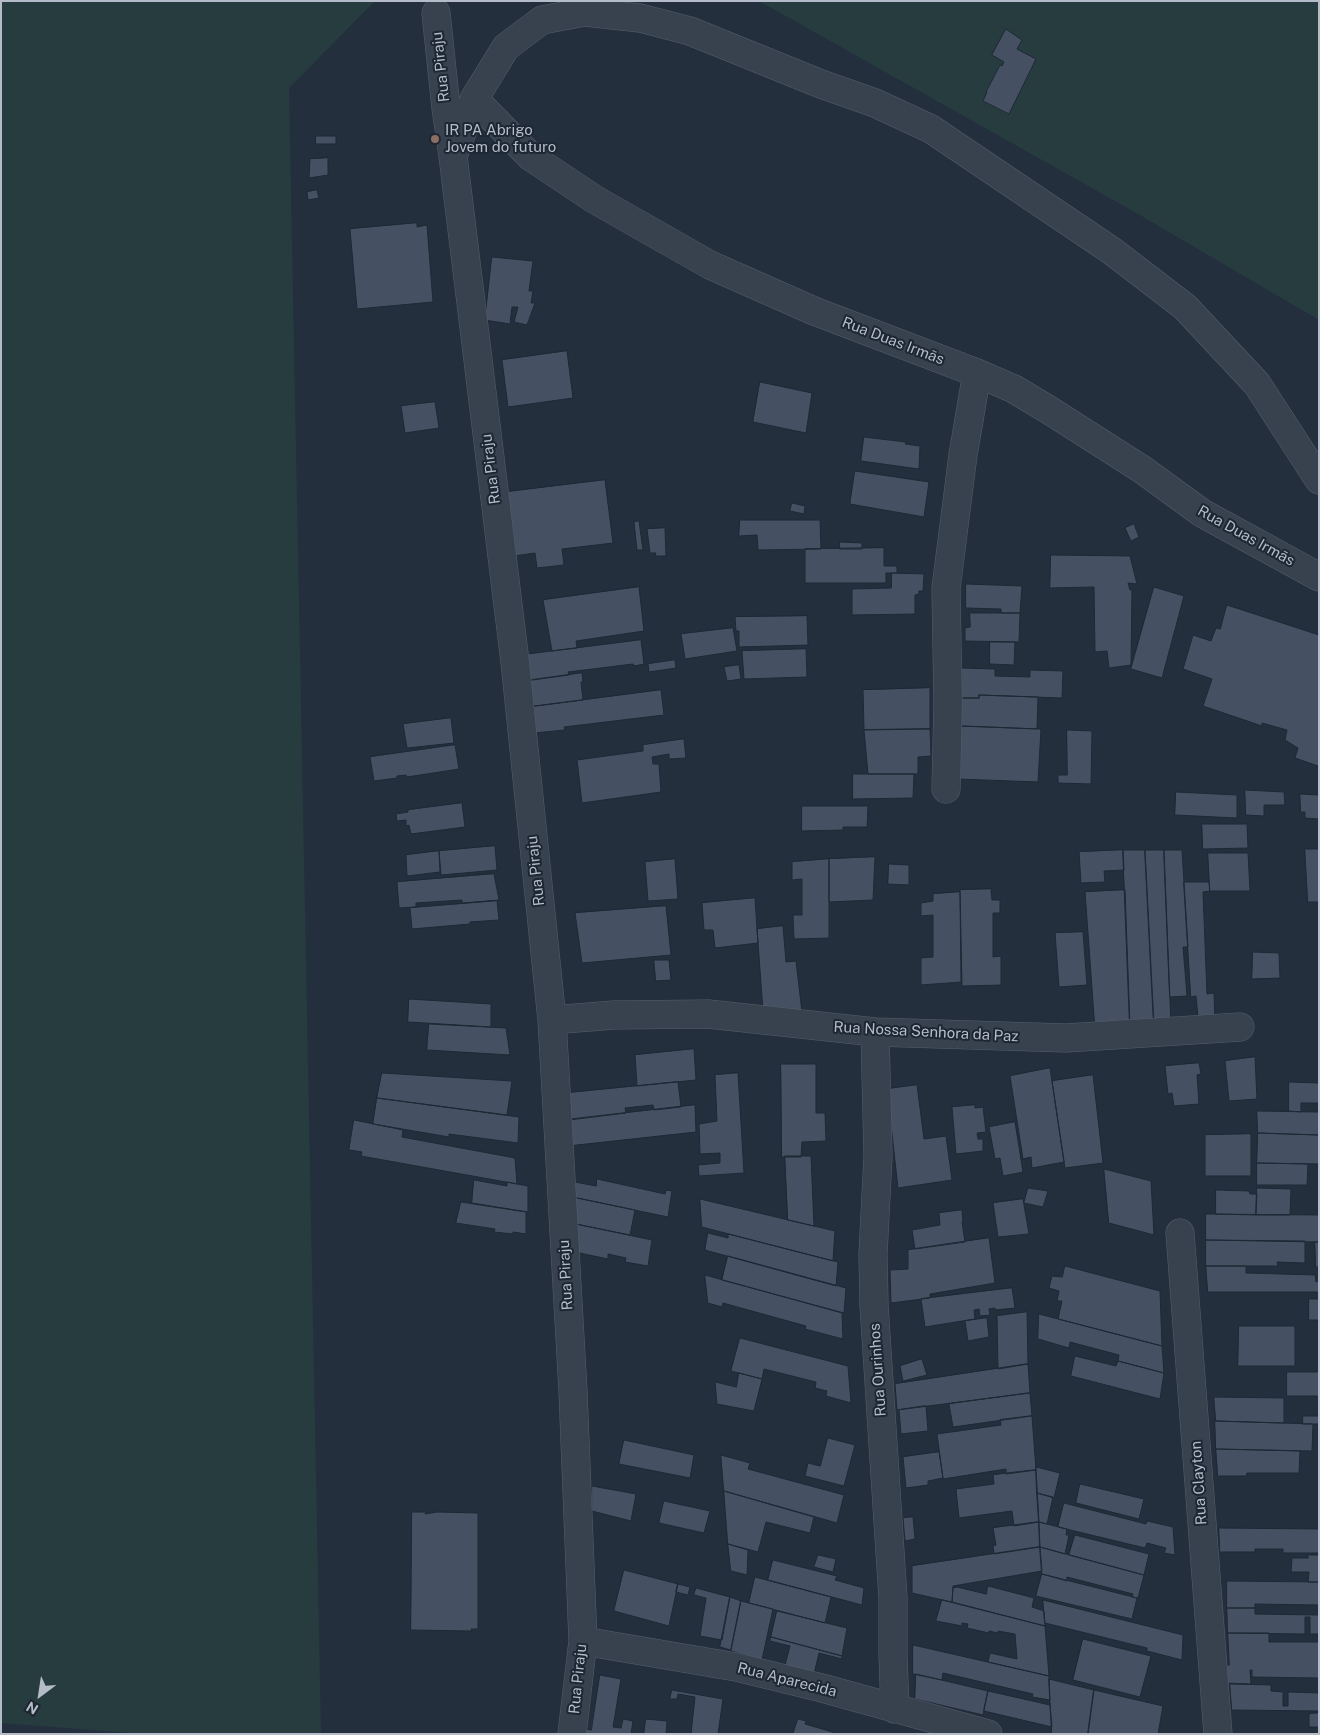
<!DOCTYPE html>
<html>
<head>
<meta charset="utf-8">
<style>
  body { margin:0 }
  #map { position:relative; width:1320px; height:1735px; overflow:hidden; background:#242f3e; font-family:"Public Sans",sans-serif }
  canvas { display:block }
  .frame { position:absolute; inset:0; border:2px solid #b4bcc9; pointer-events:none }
  .north { position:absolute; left:15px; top:1670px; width:50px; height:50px; -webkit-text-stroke:4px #1d2633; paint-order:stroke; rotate:211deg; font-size:14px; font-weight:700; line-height:20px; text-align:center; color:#b4bcc9 }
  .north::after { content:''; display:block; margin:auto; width:18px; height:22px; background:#b4bcc9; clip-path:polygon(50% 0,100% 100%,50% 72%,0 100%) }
</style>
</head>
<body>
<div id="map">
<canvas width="1320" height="1735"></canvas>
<div class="frame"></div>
<div class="north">N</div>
</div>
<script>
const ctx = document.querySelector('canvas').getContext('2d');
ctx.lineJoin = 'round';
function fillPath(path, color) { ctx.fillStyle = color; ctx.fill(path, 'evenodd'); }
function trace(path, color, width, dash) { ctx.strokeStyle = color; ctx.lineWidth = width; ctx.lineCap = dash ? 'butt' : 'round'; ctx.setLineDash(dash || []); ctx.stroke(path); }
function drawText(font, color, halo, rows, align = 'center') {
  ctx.font = font + ' "Public Sans",sans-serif'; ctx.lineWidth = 4; ctx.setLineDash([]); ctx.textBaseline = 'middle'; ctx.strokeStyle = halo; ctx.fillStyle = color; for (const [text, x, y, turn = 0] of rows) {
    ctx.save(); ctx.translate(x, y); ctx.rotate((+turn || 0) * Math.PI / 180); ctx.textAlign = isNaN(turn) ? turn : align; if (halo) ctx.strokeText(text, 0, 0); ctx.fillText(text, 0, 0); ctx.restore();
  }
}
fillPath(new Path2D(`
  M1 1H375L289 88 321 1734H144L1 1723Z
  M759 1H1319V320L1138 214Z`), '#263c3f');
const building = new Path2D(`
  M1006 29 1022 40 1017 49 1036 59 1009 114 983 101 987 92H986L1000 65 1002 66 1004 62 992 55Z
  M316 136H336V144H316Z
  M328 158V175L309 178 310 159Z
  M317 190 319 198 308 200 307 192Z
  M417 223V227L427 225 433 302 357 309 350 229Z
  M492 257 533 261 529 291H533L531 303H535L527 325 514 322 518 307H512L510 324 485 320Z
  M567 351 573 398 508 407 502 360Z
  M760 382 812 393 806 433 753 422Z
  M435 402 439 428 405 433 401 406Z
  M864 437 906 442 905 444 920 446 919 469 861 461Z
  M855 471 929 482 924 517 850 504Z
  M605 480 613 543 562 549 564 565 537 568 535 553 514 556 506 492Z
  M792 503 805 506 804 514 790 511Z
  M740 520H820L821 549 758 550 757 535 739 536Z
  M639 521 643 550H637L634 522Z
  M1134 524 1139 537 1131 541 1125 528Z
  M665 528 666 556H655L656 553H650L647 529Z
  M840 542 862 543V549H840Z
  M884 548V566H897V573H886V583H805V549Z
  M1051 555 1130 556 1137 584 1128 583 1130 590H1132L1131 665 1109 668 1107 651 1095 652 1094 587 1050 588Z
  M892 573 924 574 923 591H919V594L915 595V614L852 615V589L891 588Z
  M966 584 1022 586 1020 613H1001V609L966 608Z
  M639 587 644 631 576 641 577 648 552 651 543 600Z
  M1154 587 1184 596 1162 678 1131 669Z
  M1227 605 1319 635V768L1317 767 1318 766 1295 758 1298 748 1285 740 1287 730 1262 723V726L1203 706 1212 679 1183 669 1193 635 1211 641 1216 628 1220 629Z
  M970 613H1020L1019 642 965 641V628L970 627Z
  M807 616 808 645 739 647V631H736L735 617Z
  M733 628 737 651 685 659 681 634Z
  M641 640 644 664 634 666 633 664 568 672 569 675 525 681 522 655Z
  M990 642H1015L1014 665 990 664Z
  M806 649 807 677 744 679 742 651Z
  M675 660 676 668 649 672 648 664Z
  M739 665 741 679 727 681 724 667Z
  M962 668 995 669V676L1030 677V670L1063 671 1062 698 979 695V698H961Z
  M582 673 583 682H581L583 700 528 707 525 681Z
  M930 688V729L864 730 863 690Z
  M661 690 664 715 564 727 565 730 534 733 530 707Z
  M979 695 1038 697 1037 729 961 726V698H979Z
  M451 718 454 743 407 748 403 724Z
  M961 726 1041 729 1038 782 959 779Z
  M930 729 931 756 918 757V774H868L864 730Z
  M1067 730 1092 731 1091 784 1058 783V775H1067Z
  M684 739 686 758 669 759V754L652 757 653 764H659L661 792 582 803 577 760 643 751V745Z
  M455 745 459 769 407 777 406 775 397 776V778L374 781 370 757Z
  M853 774H914L913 798 853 799Z
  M1245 790 1284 792 1285 805H1264V816L1246 815Z
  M1176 792 1237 795V818L1175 815Z
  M1300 794 1319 795V819L1305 818V812H1301Z
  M462 803 465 827 411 834 409 825 406 826V820L397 821 396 814 408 812V810Z
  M802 806H868L867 827H843V830L802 831Z
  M1202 824H1247L1248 848 1203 849Z
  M495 846 497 870 441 875 439 851Z
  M1305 849H1319V902H1308Z
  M1123 850 1124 870 1104 871 1105 882 1081 883 1079 852Z
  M1123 850H1145L1154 1026 1130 1027Z
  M1145 850H1164L1171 1025 1154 1026Z
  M1164 850H1182L1188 947H1183L1187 996 1170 997Z
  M439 851 440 872 407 876 406 855Z
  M1208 853H1248L1250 891H1210Z
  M875 857 873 900 829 902V859Z
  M675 859 678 899 648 901 645 862Z
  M829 859V938L794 939 793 915H802V879L792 880V862Z
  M889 864 909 865V885L888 884Z
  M494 874 499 900 462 903V900L416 903V907L399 908 397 882Z
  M1184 882H1209L1210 891 1203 892 1207 994 1214 993 1215 1022 1198 1017 1196 996 1191 997Z
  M991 889 992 900H1000V913H993V957L1001 956V985L962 986 960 890Z
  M1125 890 1130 1027 1095 1030 1085 892Z
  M960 892 961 982 921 985V958L933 957V915L921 916V903L933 901V894Z
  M755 898 758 943 715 948 713 930H704L702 903Z
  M497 901 499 920 470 922V924L412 929 410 908Z
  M666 906 671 955 582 963 575 913Z
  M783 926 786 962 796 961 802 1012 763 1011 757 929Z
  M1083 932 1087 985 1059 987 1055 933Z
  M1253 952 1279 953 1280 978 1252 979Z
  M654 960H669L671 980 656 981Z
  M409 999 491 1004V1027L408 1022Z
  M429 1024 506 1028 510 1055 427 1050Z
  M694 1049 696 1080 637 1086 635 1055Z
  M1255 1057 1257 1099 1229 1101 1225 1061Z
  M1199 1063 1201 1074 1197 1075 1199 1104 1174 1106 1172 1093 1168 1094 1165 1066Z
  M781 1064H816V1113H825L826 1141 802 1142 801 1157H782Z
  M1050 1068 1064 1162 1032 1168 1031 1157 1023 1159 1010 1076Z
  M382 1073 512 1081 507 1115 377 1098Z
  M738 1073 744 1173 699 1176 698 1165 720 1163V1153L700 1154 699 1124 717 1121 715 1075Z
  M1093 1075 1103 1163 1065 1168 1052 1081Z
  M678 1082 681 1107 654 1110 653 1105 625 1108 626 1113 569 1120 567 1093Z
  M1289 1082 1319 1083V1103H1301V1112L1289 1111Z
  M917 1085 924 1139 946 1136 952 1180 898 1188 887 1089Z
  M377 1098 519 1117 518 1143 449 1134V1137L373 1124Z
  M695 1105 696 1132 568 1146 565 1120Z
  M975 1105V1108L983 1107 986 1132 977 1133 978 1139H983V1151L956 1154 952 1107Z
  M1257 1111 1319 1112V1135L1258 1133Z
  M354 1120 403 1130 402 1137 515 1158 517 1184 361 1156 362 1152 349 1150Z
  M1015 1122 1023 1172 1003 1176 1000 1158 995 1159 989 1127Z
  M1258 1133 1319 1135V1164L1257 1163Z
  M1251 1134V1176H1205V1135Z
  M785 1156H811L814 1226 788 1220Z
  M1257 1163 1308 1164 1307 1185H1257Z
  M1104 1169 1151 1181 1154 1235 1109 1223Z
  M597 1179 665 1194 666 1190 672 1191 668 1217 572 1197 575 1182 596 1186Z
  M474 1180 507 1186V1182L528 1186V1212L472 1203Z
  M1028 1188 1048 1191 1043 1207 1024 1203Z
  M1257 1188 1291 1189 1290 1215H1256Z
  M1216 1190 1249 1191 1250 1194H1257L1256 1215 1216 1214Z
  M568 1196 635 1210 630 1235 571 1223Z
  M700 1199 835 1231 833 1261 702 1227Z
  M1023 1199 1029 1234 998 1237 993 1203Z
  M461 1202 526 1212V1234L513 1232V1234L494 1232 495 1229 456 1223Z
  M962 1210 963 1222H962L965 1242 915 1249 912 1230 940 1225 939 1213Z
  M1206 1214 1319 1215V1242L1206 1240Z
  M571 1223 652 1240 648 1266 625 1262 626 1258 608 1254V1259L570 1251Z
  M708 1233 728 1238V1234L838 1262 836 1286 705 1250Z
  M989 1238 995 1283 930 1294V1298L891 1303 890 1270 908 1269V1250Z
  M1206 1240 1305 1241V1263L1277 1262 1278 1266H1206Z
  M1315 1242H1319V1267H1316Z
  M728 1256 846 1288 844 1313 722 1280Z
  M1065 1266 1160 1291 1162 1346 1058 1319 1062 1301H1057L1059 1291 1049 1288 1052 1276 1062 1277Z
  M1206 1266H1246V1273L1315 1275 1316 1282 1319 1281V1292H1208Z
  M705 1275 842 1313 843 1339 805 1329 806 1326 723 1303 722 1307 708 1303Z
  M1012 1288 1015 1308 995 1310V1308L989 1309 990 1315 980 1316 979 1309 974 1310 975 1319 925 1327 921 1299Z
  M1309 1299H1319V1320H1309Z
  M1027 1312 1028 1364 998 1369 997 1316Z
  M1039 1314 1162 1346 1164 1373 1118 1361 1119 1355 1070 1342 1069 1348 1038 1339Z
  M987 1318 989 1337 968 1341 965 1321Z
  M1239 1326H1295V1366H1238Z
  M740 1338 848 1366 851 1403 826 1396 827 1391 815 1388 816 1382 764 1369 762 1379 731 1371Z
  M1075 1356 1116 1366 1118 1361 1164 1373 1160 1399 1071 1376Z
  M922 1359 927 1375 903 1381 900 1366Z
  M1028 1364 1030 1393 897 1410 895 1384Z
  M1287 1372H1319V1396H1287Z
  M739 1373 762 1379 754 1411 717 1404 715 1382 736 1387Z
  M1030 1393 1032 1416 953 1427 949 1404Z
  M1214 1397 1284 1398V1423L1216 1421Z
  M926 1406 928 1431 901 1434 899 1410Z
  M1032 1416 1036 1470 1006 1474V1469L943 1479 937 1434 1001 1425 1000 1420Z
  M1303 1416H1319V1424H1303Z
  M1215 1421 1313 1424 1312 1451 1216 1449Z
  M828 1438 855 1445 844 1486 805 1476 808 1463 820 1466Z
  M624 1440 694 1455 690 1478 619 1464Z
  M1216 1449 1300 1451 1299 1473H1247L1246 1476H1218Z
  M939 1452 943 1478 928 1481V1485L906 1488 903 1457Z
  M721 1455 750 1463 748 1469 844 1495 837 1523 724 1491Z
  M1036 1467 1060 1473 1054 1498 1037 1493Z
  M1036 1470 1039 1522 1014 1526 1012 1511 959 1518 956 1489 994 1484 993 1475Z
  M1080 1484 1144 1499 1139 1519 1076 1503Z
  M592 1486 636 1494 631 1521 592 1511Z
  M724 1491 814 1517 810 1533 766 1522 758 1552 728 1544Z
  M1037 1493 1053 1497 1047 1524 1039 1522Z
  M664 1501 710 1511 704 1533 659 1523Z
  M1064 1503 1146 1524 1147 1521 1173 1527 1175 1555 1164 1553 1166 1548 1147 1543 1145 1548 1058 1527Z
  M412 1512H426L425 1514 437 1512 478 1513V1629H471L472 1631 411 1630Z
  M913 1517 915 1539 905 1541 903 1518Z
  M1039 1522 1067 1529 1066 1535H1069L1065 1554 1040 1547Z
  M1039 1522 1040 1547 994 1554 993 1546 996 1545 993 1528Z
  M1219 1528 1319 1529V1553H1283V1549H1255V1552H1220Z
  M1075 1535 1149 1554 1144 1575 1069 1555Z
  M728 1544 748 1550 747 1575 731 1571Z
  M1040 1547 1144 1575 1138 1598 1132 1597 1133 1594 1067 1577V1581L1042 1574Z
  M1040 1547 1042 1571 953 1586 952 1602 912 1593V1566Z
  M818 1555 836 1559 833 1572 814 1567Z
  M1308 1555H1319V1582H1308L1309 1572H1291L1292 1558H1308Z
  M773 1560 837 1576 835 1580 864 1588 862 1605 768 1580Z
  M624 1570 678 1584 669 1626 614 1611Z
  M1042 1574 1137 1598 1132 1619 1036 1596Z
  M755 1577 831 1597 825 1623 749 1603Z
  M1227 1581 1319 1582V1605L1255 1604V1608H1227Z
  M678 1584 690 1587 688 1595 676 1592Z
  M988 1586 1034 1598 1032 1607 1044 1611 1045 1626 952 1602 953 1588 957 1587 986 1594Z
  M696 1588 730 1597 722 1640 700 1636 706 1598 694 1595Z
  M730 1597 741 1601 731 1650 720 1647Z
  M942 1600 1045 1626 1049 1676 988 1662 990 1653 1017 1659 1015 1634 998 1631V1633L989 1631V1633L967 1628 968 1624 962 1623V1626L936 1621Z
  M1043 1600 1183 1635 1182 1660 1147 1651V1648L1045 1623Z
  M741 1601 773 1609 762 1660 731 1651Z
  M1227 1608H1255V1614L1319 1615V1634H1310V1617H1305V1634L1228 1633Z
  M777 1611 847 1628 842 1656 771 1637Z
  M1228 1633H1269V1642H1319V1678L1252 1677V1670H1250L1251 1684 1225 1683 1224 1666 1229 1665Z
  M771 1637 842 1656V1659L819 1653 814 1674 785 1665 790 1646 770 1641Z
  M1083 1639 1151 1656 1140 1697 1073 1680Z
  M913 1645 1049 1676 1050 1700 1032 1697 1033 1694 943 1673 942 1680 913 1674Z
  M916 1674 988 1691 983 1715 915 1699Z
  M600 1675 621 1679 613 1727 621 1728 623 1719 633 1721 631 1734H585L586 1729 591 1730Z
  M1049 1679 1094 1690 1088 1734H1052Z
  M1230 1684 1271 1685V1691L1283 1692V1706H1288V1692L1319 1693V1711L1232 1710Z
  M672 1690 723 1699 718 1734H691L695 1697 678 1694 677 1699H670Z
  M1094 1690 1163 1706 1158 1734H1088Z
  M988 1691 1050 1705 1052 1727 984 1711Z
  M1319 1713V1727H1309V1714Z
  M646 1719 667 1721 666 1734H644Z
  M798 1719 806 1721 805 1724 839 1734H793Z`);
fillPath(building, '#455162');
trace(building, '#1f2835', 1);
const street = new Path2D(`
  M436 13 446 108 453 156 515 662 552 1020 573 1391 583 1641 572 1734
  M474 99 531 157 594 199 710 265 814 311 977 373 1014 389 1049 410 1143 470 1202 513 1319 577
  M454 154 474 99 506 47 542 20 585 12 640 18 690 31 821 84 875 103 931 129 1112 251 1185 307 1257 384 1319 480
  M946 789 948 704 946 588 963 455 977 373
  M552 1020 614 1015 708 1014 875 1032 1066 1038 1240 1027
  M875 1032 878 1156 873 1254 874 1305 893 1598V1656L895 1709
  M1180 1233 1218 1734
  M583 1641 736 1667 822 1688 988 1734`);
trace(street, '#565f6c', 29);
trace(street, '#38414e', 28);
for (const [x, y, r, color] of [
  [435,139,5,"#8d6e63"]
]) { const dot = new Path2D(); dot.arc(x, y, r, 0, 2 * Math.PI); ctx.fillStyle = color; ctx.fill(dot); trace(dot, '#1d2633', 2); }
drawText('15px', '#b4bcc9', '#1d2633', [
  ["Rua Piraju",441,67,-96],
  ["Rua Duas Irmãs",893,341,21],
  ["Rua Piraju",491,469,-97],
  ["Rua Duas Irmãs",1246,536,29],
  ["Rua Piraju",536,871,-96],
  ["Rua Nossa Senhora da Paz",926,1032,3],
  ["Rua Piraju",566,1275,-93],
  ["Rua Ourinhos",878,1370,-94],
  ["Rua Clayton",1199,1483,-94],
  ["Rua Piraju",578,1679,-84],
  ["Rua Aparecida",787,1680,14]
]);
drawText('15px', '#b4bcc9', '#1d2633', [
  ["IR PA Abrigo",445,130],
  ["Jovem do futuro",445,147]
], 'left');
</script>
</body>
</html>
